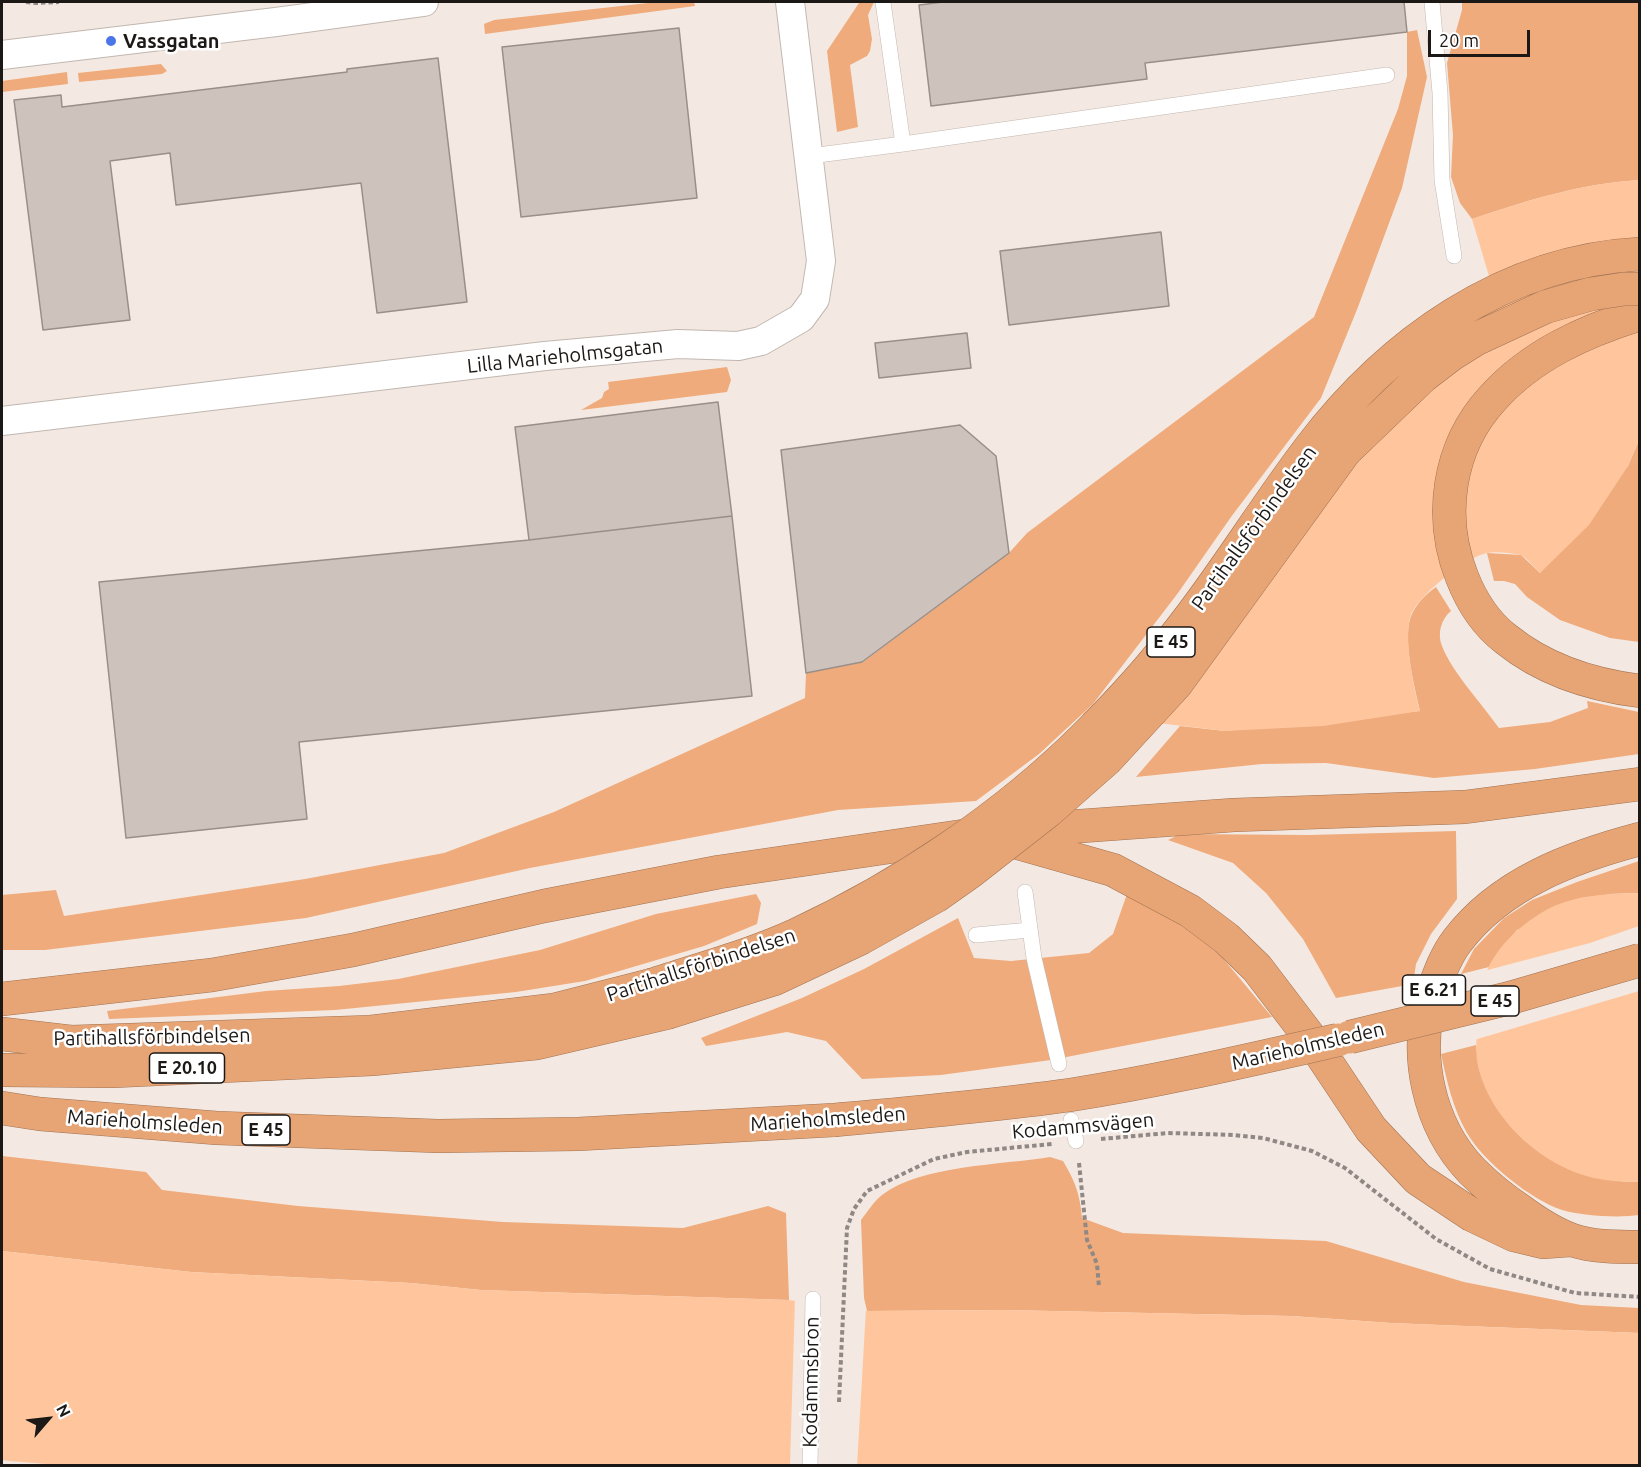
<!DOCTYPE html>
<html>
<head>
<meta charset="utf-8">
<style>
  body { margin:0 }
  #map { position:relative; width:1641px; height:1467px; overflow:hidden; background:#f4e9e2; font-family:Ubuntu,sans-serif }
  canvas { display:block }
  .frame { position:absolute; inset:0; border:3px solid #1c1816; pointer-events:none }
  .north { position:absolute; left:18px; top:1389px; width:60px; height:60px; -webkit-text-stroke:4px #fff; paint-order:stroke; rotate:62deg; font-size:16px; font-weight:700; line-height:24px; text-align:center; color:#1c1816 }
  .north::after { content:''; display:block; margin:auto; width:21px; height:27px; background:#1c1816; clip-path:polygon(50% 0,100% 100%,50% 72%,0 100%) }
  .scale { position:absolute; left:1428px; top:30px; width:102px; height:27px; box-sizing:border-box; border:3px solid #1c1816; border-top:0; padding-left:8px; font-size:18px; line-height:21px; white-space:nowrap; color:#1c1816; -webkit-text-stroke:4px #fff; paint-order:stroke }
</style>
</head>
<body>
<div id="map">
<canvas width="1641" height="1467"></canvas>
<div class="frame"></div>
<div class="north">N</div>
<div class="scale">20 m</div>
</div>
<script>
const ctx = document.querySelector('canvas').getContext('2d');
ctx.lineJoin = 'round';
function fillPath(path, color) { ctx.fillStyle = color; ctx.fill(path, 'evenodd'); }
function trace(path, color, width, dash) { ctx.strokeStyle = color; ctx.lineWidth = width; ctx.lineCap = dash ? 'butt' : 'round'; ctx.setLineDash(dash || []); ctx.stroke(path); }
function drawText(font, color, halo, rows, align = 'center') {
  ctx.font = font + ' Ubuntu,sans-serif'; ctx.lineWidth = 5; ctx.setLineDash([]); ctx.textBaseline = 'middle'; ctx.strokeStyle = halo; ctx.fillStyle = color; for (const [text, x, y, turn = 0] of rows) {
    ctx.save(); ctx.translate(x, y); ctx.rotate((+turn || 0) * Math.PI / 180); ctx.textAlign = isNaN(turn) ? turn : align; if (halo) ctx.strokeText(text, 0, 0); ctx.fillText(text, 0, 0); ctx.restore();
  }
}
fillPath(new Path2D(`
  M657 2H694L695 6 485 34 484 24 494 20Z
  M874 2 868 15 872 39 870 51 867 56 850 65 858 127 837 132 827 51 859 3Z
  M1462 2H1639V180C1579 184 1529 200 1472 219L1460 203 1451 177 1453 135 1447 63 1462 10Z
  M1417 30 1427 77 1402 188 1358 307 1321 398 1231 517 1178 593 1093 704 1039 754 976 801 838 810 530 868 306 918 45 950H2V895L56 890 64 916 305 879 444 853 554 812 805 698 806 673 863 662 1009 553 1027 533 1314 317 1398 109 1407 76V32Z
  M161 64 167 71 162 74 79 82 78 73Z
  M67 72 68 84 2 92V81Z
  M727 367 731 380 727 392 581 410 602 398 604 392 609 389 608 382Z
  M1639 440V642L1610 638 1560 620 1527 597 1515 584 1504 581H1494L1487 553 1521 555 1540 573 1628 466Z
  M1436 587 1451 611C1441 619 1437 634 1442 646 1452 672 1482 704 1499 728L1550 722 1588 708 1587 701 1639 712V754L1535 769 1434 778 1326 763 1262 764 1136 777 1180 726 1225 731 1420 711C1415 688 1401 636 1412 614 1417 603 1426 594 1436 587Z
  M1456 831 1457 899 1431 934 1416 964 1413 984 1336 998 1303 939 1266 893 1233 863 1168 840 1180 834 1310 835Z
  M1639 861V893L1609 894 1517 930 1494 958 1489 967 1461 974 1474 949 1504 918 1532 900 1577 882Z
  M1128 891 1197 935 1221 956 1272 1017 1051 1060 941 1075 862 1079 826 1041 787 1032 706 1046 701 1038 802 998 864 969 958 918 974 958 1011 961 1089 953 1113 934Z
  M756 894 761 903 757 924 704 946 616 972 585 981 516 992 335 1010 109 1019 107 1011 266 991 339 986 398 979 540 950 656 914Z
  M1476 1045C1485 1129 1557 1182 1639 1182V1215C1619 1218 1582 1216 1562 1210 1531 1200 1483 1161 1467 1133 1453 1109 1447 1082 1441 1054Z
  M2 1156 146 1172 162 1190 298 1206 503 1222 683 1228 768 1206 786 1213 789 1300 481 1290 411 1283 191 1272 2 1251Z
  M1050 1157 1063 1161C1075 1181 1080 1194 1082 1218L1123 1233 1326 1241 1464 1282 1581 1305 1639 1308V1333L1391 1323 1292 1316 1005 1310 867 1311 864 1298 861 1220C868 1211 874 1201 882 1195 921 1165 1002 1165 1050 1157Z`), '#efab7b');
fillPath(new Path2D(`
  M1639 180V440L1628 466 1589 525 1540 573C1534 568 1527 557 1520 555 1512 553 1495 551 1487 553 1466 557 1418 596 1411 615 1403 636 1414 689 1420 711L1323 726 1225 731 1082 714 1124 681 1491 283 1472 219C1529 200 1579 184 1639 180Z
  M1639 893V1182C1624 1182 1609 1181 1594 1178 1542 1166 1490 1119 1478 1066 1474 1047 1478 1026 1480 1007 1482 998 1482 988 1484 980 1492 949 1523 922 1550 908 1579 894 1609 894 1639 893Z
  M2 1251 191 1272 411 1283 481 1290 789 1300 867 1311 1005 1310 1292 1316 1391 1323 1639 1333V1465L71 1466 9 1461 2 1460Z`), '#ffc69e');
fillPath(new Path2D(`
  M1639 926V991L1474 1040 1481 979 1484 971 1590 943Z
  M795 1299H806L866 1308 857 1466 790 1465Z`), '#f4e9e2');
const building = new Path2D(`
  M943 2H1404L1407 32 1145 63 1147 79 931 106 919 5Z
  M679 28 697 198 521 217 502 47Z
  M438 58 467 302 377 313 361 183 176 205 170 153 110 161 130 320 43 330 14 100 61 95 62 107 347 72V69Z
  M1161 232 1169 306 1009 325 1000 251Z
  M967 333 971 368 879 378 875 343Z
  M718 402 732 516 529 540 515 427Z
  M960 425 996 456 1009 553 862 662 806 673 781 450Z
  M732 516 752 696 299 742 307 819 126 838 99 582 529 540Z`);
fillPath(building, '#cec3bc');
trace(building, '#998f88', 1.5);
const lane = new Path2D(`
  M883 2 903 144 1387 75
  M1432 2 1440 93 1442 180 1454 256
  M810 156 903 144
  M1025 892 1034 958 1059 1064
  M976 935 1030 930
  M1071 1120 1076 1141
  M810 1466 813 1299`);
const street = new Path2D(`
  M2 55 276 22 424 2
  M2 421 545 356 678 344 738 346 761 341 801 318 815 299 821 261 790 2`);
const highway = new Path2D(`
  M1640 314C1585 331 1531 355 1492 399 1448 447 1438 517 1462 577 1471 600 1485 623 1506 639 1543 669 1592 685 1640 691
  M1004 839 1113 870 1190 911 1226 938 1257 968 1311 1039 1371 1129 1418 1179 1472 1215 1514 1235 1543 1242 1570 1240
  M1640 839C1572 857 1501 883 1457 941 1445 957 1439 975 1432 994 1413 1053 1428 1125 1472 1171 1487 1186 1503 1199 1521 1211 1536 1222 1555 1234 1572 1240 1592 1247 1618 1247 1640 1247
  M2 999 212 975 353 950 544 906 719 872 984 833 1234 815 1465 807 1640 784
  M2 1034 71 1042 371 1032 554 1010 652 985
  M2 1070 113 1071 372 1059 537 1043 666 1013
  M2 1108 40 1114 217 1128 438 1136 578 1134 834 1120`);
trace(lane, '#c1b7b0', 16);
trace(street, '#c1b7b0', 30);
trace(highway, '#a07353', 34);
trace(new Path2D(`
  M26 2 36 3 59 2
  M1101 1139 1168 1133 1234 1135 1263 1138 1312 1151 1345 1168 1436 1239 1490 1269 1575 1293 1640 1297
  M1079 1163 1087 1240 1097 1264 1099 1287
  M839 1402 847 1228 854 1209 867 1191 934 1159 967 1152 1052 1144`), '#908884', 4, [4.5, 3]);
trace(lane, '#fff', 15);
trace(street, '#fff', 28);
trace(highway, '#e7a474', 33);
const highwayBridge = new Path2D(`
  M652 985C700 969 750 956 796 935 903 885 1005 817 1088 734 1120 702 1150 669 1177 634 1225 574 1264 508 1310 448 1390 343 1504 261 1640 254
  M666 1013 774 979 861 938 936 896 970 872 1048 811 1107 759 1176 684 1345 451 1422 377 1452 354 1476 339 1545 307 1591 294 1624 289H1640
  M1350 1037 1510 998 1640 960
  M834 1120C912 1113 991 1106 1070 1095 1160 1081 1249 1060 1338 1040`);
trace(highwayBridge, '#a07353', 34, []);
trace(highwayBridge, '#e7a474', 33);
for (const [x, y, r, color] of [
  [111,41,6,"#4b75e8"]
]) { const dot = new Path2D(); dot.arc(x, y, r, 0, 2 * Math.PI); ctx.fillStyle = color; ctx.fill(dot); trace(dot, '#fff', 2); }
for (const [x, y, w] of [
  [1171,642,48],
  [1434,990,63],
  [1495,1001,48],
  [187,1068,75],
  [266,1130,48]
]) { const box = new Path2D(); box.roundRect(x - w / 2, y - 15, w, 30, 4.5); ctx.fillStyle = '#fff'; ctx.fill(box); trace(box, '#1c1816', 1.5); }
drawText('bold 18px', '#1c1816', null, [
  ["E 45",1171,642],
  ["E 6.21",1434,990],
  ["E 45",1495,1001],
  ["E 20.10",187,1068],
  ["E 45",266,1130]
]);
drawText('bold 20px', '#1c1816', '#fff', [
  ["Vassgatan",123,41]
], 'left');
drawText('20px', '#1c1816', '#fff', [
  ["Lilla Marieholmsgatan",565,356,-6],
  ["Partihallsförbindelsen",1254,528,-54],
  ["Partihallsförbindelsen",701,965,-18],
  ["Partihallsförbindelsen",152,1037,-1],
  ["Marieholmsleden",1308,1046,-13],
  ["Marieholmsleden",828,1119,-4],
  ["Marieholmsleden",145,1122,4],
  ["Kodammsvägen",1083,1126,-5],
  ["Kodammsbron",811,1382,-89]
]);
</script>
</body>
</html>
